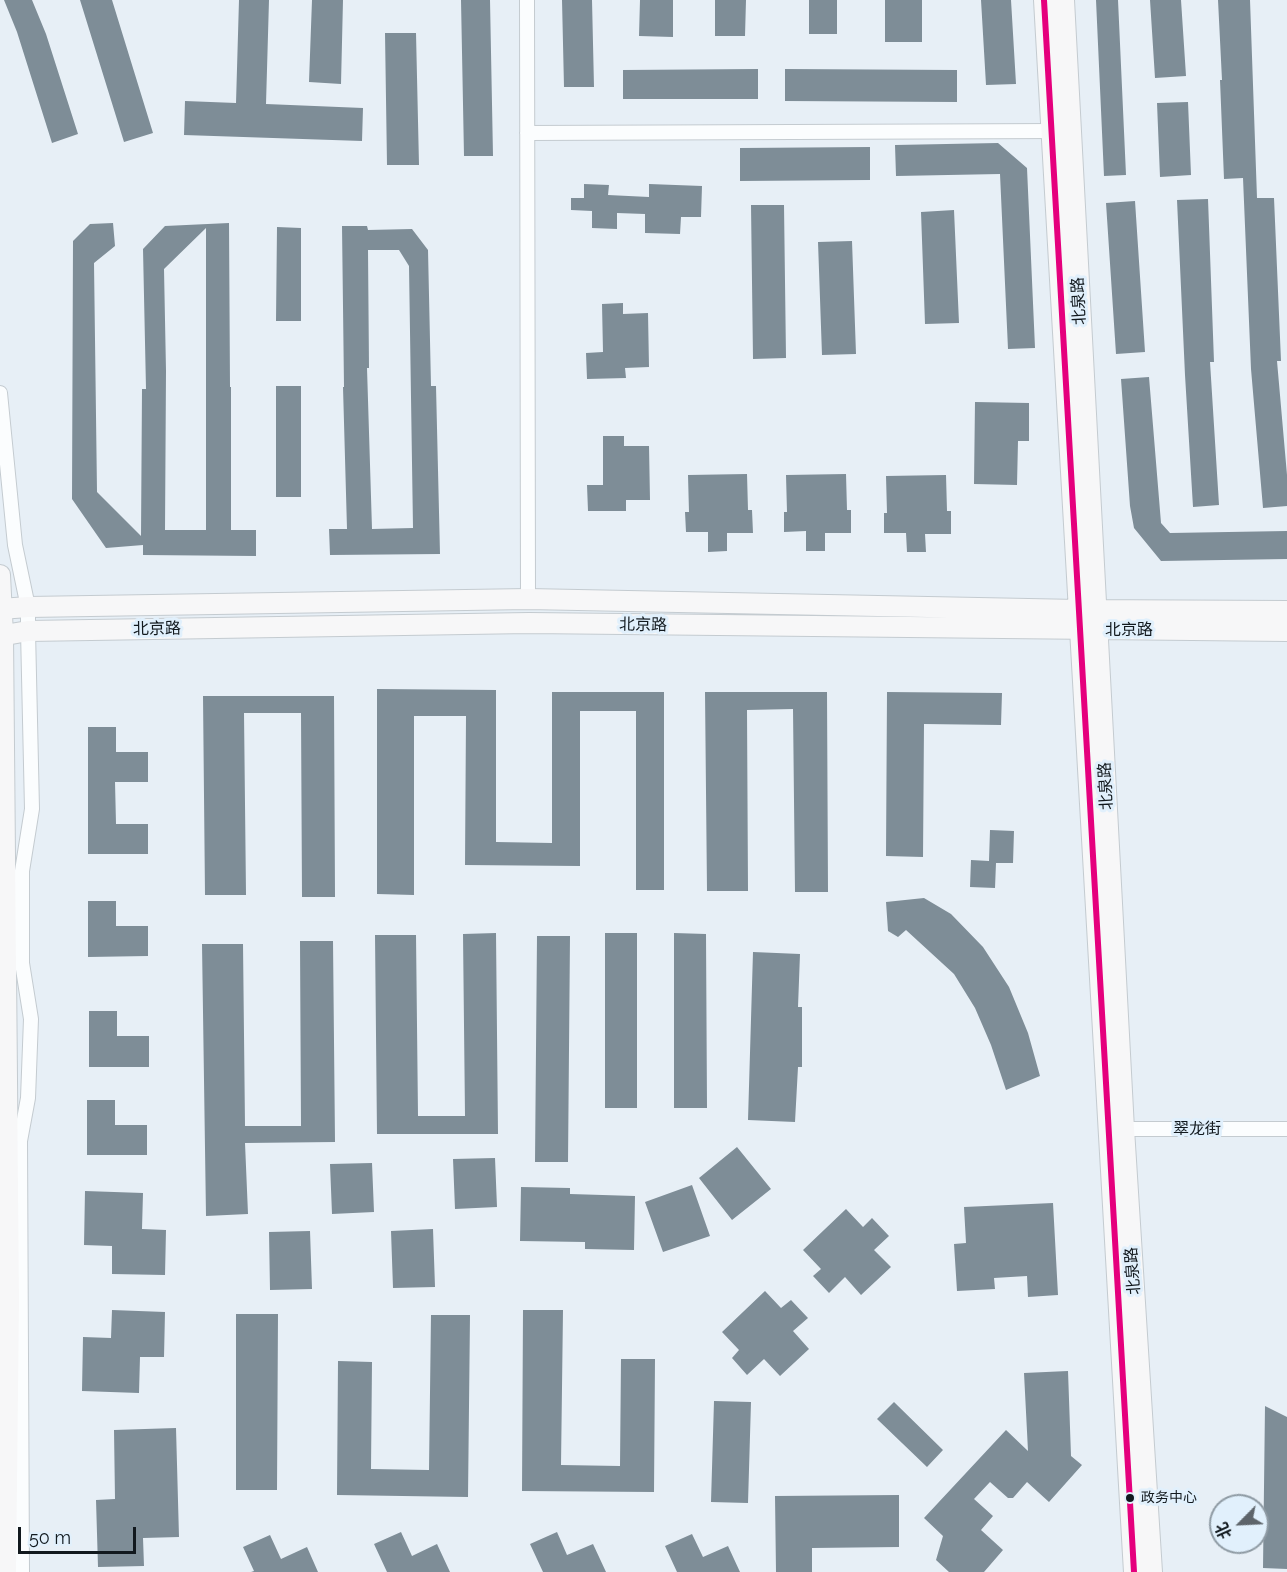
<!DOCTYPE html>
<html>
<head>
<meta charset="utf-8">
<style>
  body { margin:0 }
  #map { position:relative; width:1287px; height:1572px; overflow:hidden; background:#e7eff6; font-family:Raleway,"Noto Sans SC",sans-serif }
  canvas { display:block }
  .north { position:absolute; left:1209px; top:1494px; width:60px; height:60px; box-sizing:border-box; background:#e1f0fc; border:2px solid #8e9aa3; border-radius:50%; rotate:246deg; font-size:16px; font-weight:700; line-height:24px; text-align:center; color:#12191e }
  .north::after { content:''; display:block; margin:auto; width:21px; height:27px; background:#5d646a; clip-path:polygon(50% 0,100% 100%,50% 72%,0 100%) }
  .scale { position:absolute; left:18px; top:1527px; width:118px; height:27px; box-sizing:border-box; border:3px solid #12191e; border-top:0; padding-left:8px; font-size:18px; line-height:21px; white-space:nowrap; color:#12191e; -webkit-text-stroke:4px #e1f0fc; paint-order:stroke }
</style>
</head>
<body>
<div id="map">
<canvas width="1287" height="1572"></canvas>
<div class="north">北</div>
<div class="scale">50 m</div>
</div>
<script>
const ctx = document.querySelector('canvas').getContext('2d');
ctx.lineJoin = 'round';
function fillPath(path, color) { ctx.fillStyle = color; ctx.fill(path, 'evenodd'); }
function trace(path, color, width, dash) { ctx.strokeStyle = color; ctx.lineWidth = width; ctx.lineCap = dash ? 'butt' : 'round'; ctx.setLineDash(dash || []); ctx.stroke(path); }
function drawText(font, color, halo, rows, align = 'center') {
  ctx.font = font + ' Raleway,"Noto Sans SC",sans-serif'; ctx.lineWidth = 6; ctx.setLineDash([]); ctx.textBaseline = 'middle'; ctx.strokeStyle = halo; ctx.fillStyle = color; for (const [text, x, y, turn = 0] of rows) {
    ctx.save(); ctx.translate(x, y); ctx.rotate((+turn || 0) * Math.PI / 180); ctx.textAlign = isNaN(turn) ? turn : align; if (halo) ctx.strokeText(text, 0, 0); ctx.fillText(text, 0, 0); ctx.restore();
  }
}
fillPath(new Path2D(`
  M4 0H32L46 34 78 134 52 143 17 32Z
  M80 0H112L153 133 124 142Z
  M239 0H269L266 104 363 108 362 141 184 135 185 101 236 103Z
  M312 0H343L341 84 309 82Z
  M461 0H490L493 156H464Z
  M562 0H592L594 87H564Z
  M640 0H673V37L639 36Z
  M715 0H746L745 36H715Z
  M809 0H837V34H809Z
  M885 0H922V42H885Z
  M981 0H1011L1016 84 986 85Z
  M1096 0H1118L1126 175 1104 176Z
  M1150 0H1181L1186 76 1155 78Z
  M1218 0H1250L1257 198H1274L1281 361H1277L1287 475V506L1263 508 1251 369 1243 178 1224 179 1220 80H1222Z
  M385 33H416L419 165H387Z
  M758 69V99H623V70Z
  M785 69 957 70V102L785 101Z
  M1188 102 1191 175 1160 177 1157 103Z
  M998 143 1027 168 1035 348 1008 349 1000 174 896 176 895 145Z
  M870 147V180L740 181V148Z
  M584 184 609 185 608 195 649 197V184L702 186 701 217H681L680 234 645 233V214L617 213V229L592 228V211L571 210V198H584Z
  M1208 199 1214 362H1210L1219 505 1193 507 1185 375 1177 200Z
  M1135 201 1145 352 1116 354 1106 203Z
  M751 205H784L786 358 753 359Z
  M954 210 959 323 925 324 921 212Z
  M113 223 115 246 94 263 97 492 141 536 142 389H146L143 249 165 226 229 223 230 387H231V530H256V556L143 555V545L106 548 72 499 73 241 90 224ZM206 228V530H165L166 371 164 269Z
  M342 226H367L368 230 412 229 428 250 431 386H436L440 554 330 555 329 529H347L343 387H344ZM368 250H399L409 266 413 528 372 529 367 368H369Z
  M277 227 301 228V321H276Z
  M852 241 856 354 822 355 818 242Z
  M623 303V314L648 313 649 367 625 368 626 378 587 379 586 353 603 352 602 304Z
  M1149 377 1161 523 1170 533 1287 531V559L1161 561 1134 528 1130 506 1121 379Z
  M276 386H301V497H276Z
  M975 402 1029 403V441H1018L1017 485 974 484Z
  M603 436H624V446H649L650 500H626V511H588L587 485H603Z
  M747 474 748 510H752L753 533H727V551L708 552V532H686L685 512H689L688 475Z
  M846 474 847 510H851V533H825V551H806V531L784 532V512H787L786 475Z
  M946 475 947 511H951V534H925L926 552H907L906 533H884V513H887L886 476Z
  M377 689 496 690V842L552 843V692H664V890H636V711H580V866L465 865 466 716H414V895L377 894Z
  M705 692H827L828 892H795L793 709 747 710 748 891H707Z
  M887 692 1002 693 1001 725 924 724 923 857 886 856Z
  M203 696H334L335 897H302L301 713H244L246 895H205Z
  M88 727H116V752H148V782H115L116 824H148V854H88Z
  M990 830 1014 831 1013 863H996L995 888 970 887 971 860 989 861Z
  M924 898 951 914 983 947 1009 987 1028 1033 1040 1076 1006 1090 991 1045 975 1008 954 974 906 930 898 937 888 931 886 902Z
  M88 901H116V926H148V956L88 957Z
  M496 933 498 1134H377L375 935H416L418 1116H465L463 934Z
  M605 933H637V1108H605Z
  M674 933 706 934 707 1108H674Z
  M537 936H570L568 1162H535Z
  M300 941H333L335 1142 245 1143 248 1214 206 1216 202 944H243L245 1126H301Z
  M753 952 800 954 798 1007H802V1067H798L795 1122 748 1120Z
  M89 1011H117V1036H149V1067H89Z
  M87 1100H115V1125H147V1155H87Z
  M737 1147 771 1189 732 1220 699 1178Z
  M495 1158 497 1207 455 1209 453 1159Z
  M372 1163 374 1212 332 1214 330 1164Z
  M692 1185 710 1236 663 1252 645 1202Z
  M521 1187 570 1188V1194L635 1196 634 1250 585 1249V1242L520 1241Z
  M85 1191 143 1193 142 1229 166 1230 165 1275 112 1274V1246L84 1245Z
  M1053 1203 1058 1295 1028 1297 1027 1276 994 1278 995 1289 957 1291 954 1244 966 1243 964 1207Z
  M846 1209 863 1227 872 1218 889 1236 874 1250 891 1267 861 1295 845 1277 829 1293 813 1276 821 1269 803 1250Z
  M433 1229 435 1287 393 1288 391 1231Z
  M310 1231 312 1289 270 1290 269 1232Z
  M765 1291 781 1308 791 1300 808 1318 793 1331 809 1349 780 1376 764 1359 747 1375 732 1358 739 1350 722 1332Z
  M112 1310 165 1312 164 1357H140L139 1393 82 1391 83 1337 111 1338Z
  M523 1310H563L561 1465 620 1466 621 1359H655L654 1492 522 1491Z
  M236 1314H278L277 1490H236Z
  M431 1315H470L468 1497 337 1495 338 1361 372 1362 371 1469 429 1470Z
  M1068 1371 1071 1456 1082 1465 1049 1502 1027 1482 1013 1498H1008L990 1482 974 1499 993 1516 981 1530 1003 1550 984 1572H949L936 1560 943 1536 924 1518 1006 1430 1028 1451 1024 1373Z
  M714 1401 751 1402 748 1503 711 1502Z
  M894 1402 943 1450 927 1467 877 1419Z
  M1265 1406 1287 1417V1569L1263 1568Z
  M176 1428 179 1537 143 1538 144 1566 98 1567 96 1500 115 1499 114 1430Z
  M899 1495V1547L812 1548V1572H776L775 1496Z
  M401 1532 412 1556 437 1544 450 1572H387L374 1544Z
  M557 1532 567 1555 593 1544 606 1572H543L530 1544Z
  M692 1534 703 1557 728 1546 740 1572H677L665 1546Z
  M270 1535 281 1559 307 1547 318 1572H251L254 1571 243 1547Z`), '#7e8d97');
const street = new Path2D(`
  M527 0 528 599
  M527 133 1059 131
  M0 393 15 545 28 607V631L32 809 22 871V963L31 1019 28 1098 20 1141 22 1572
  M1115 1129H1287`);
const secondary = new Path2D(`
  M1044 0 1134 1572
  M1064 0 1124 1129 1152 1572
  M0 575 3 635 9 1301 6 1572
  M0 609 28 607 528 599 1078 610 1287 611
  M0 636 28 631 529 623 1287 631`);
trace(street, '#c4cbd0', 16);
trace(secondary, '#c4cbd0', 22);
trace(street, '#fbfdfe', 14);
trace(secondary, '#f7f7f8', 20);
trace(new Path2D(`
  M1044 0 1134 1572`), '#e5007d', 6);
for (const [x, y, r, color] of [
  [1130,1498,5,"#12191e"]
]) { const dot = new Path2D(); dot.arc(x, y, r, 0, 2 * Math.PI); ctx.fillStyle = color; ctx.fill(dot); trace(dot, '#e1f0fc', 2); }
drawText('14px', '#12191e', '#e1f0fc', [
  ["政务中心",1141,1498]
], 'left');
drawText('16px', '#12191e', '#e1f0fc', [
  ["北泉路",1079,301,-93],
  ["北京路",643,625,1],
  ["北京路",157,629,-1],
  ["北京路",1129,630],
  ["北泉路",1106,786,-93],
  ["翠龙街",1197,1129],
  ["北泉路",1133,1271,-94]
]);
</script>
</body>
</html>
